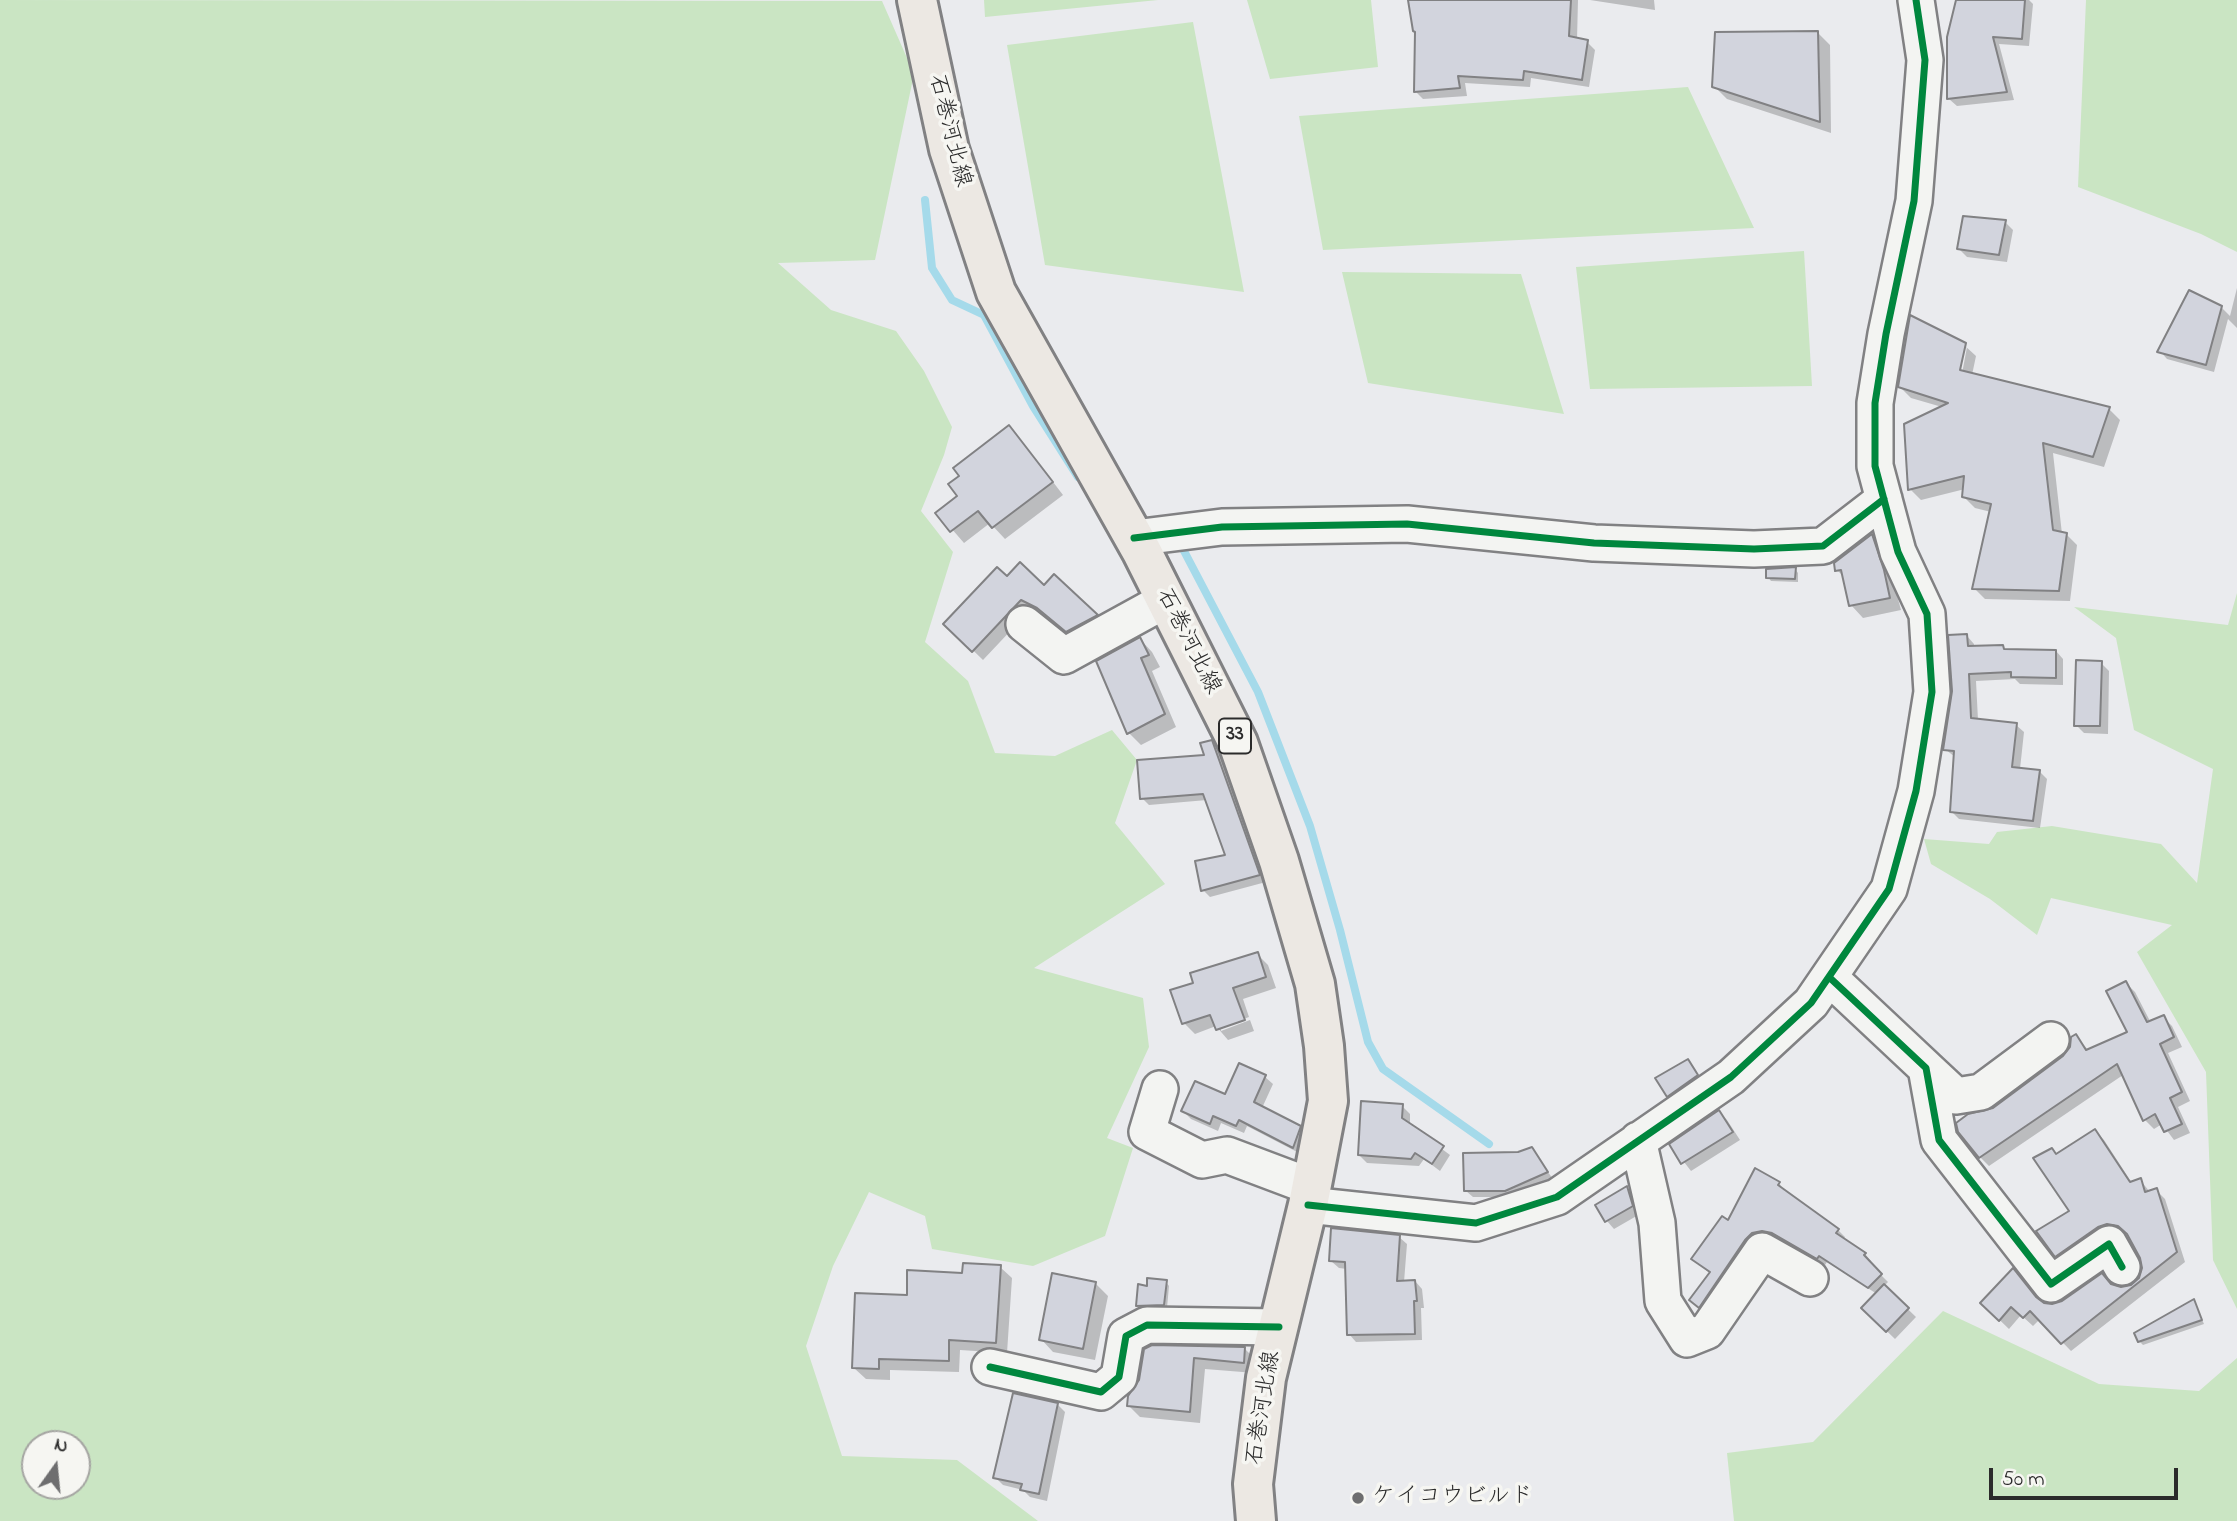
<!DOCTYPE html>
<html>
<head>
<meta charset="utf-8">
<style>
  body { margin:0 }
  #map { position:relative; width:2237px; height:1521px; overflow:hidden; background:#eaebee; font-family:"Indie Flower",sans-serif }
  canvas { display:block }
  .north { position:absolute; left:21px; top:1430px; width:70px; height:70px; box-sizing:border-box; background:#f6f6f2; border:2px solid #a5a5a2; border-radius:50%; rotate:15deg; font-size:19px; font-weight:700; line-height:28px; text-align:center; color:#2b2b2b }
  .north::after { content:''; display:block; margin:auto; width:24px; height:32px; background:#6e6e6f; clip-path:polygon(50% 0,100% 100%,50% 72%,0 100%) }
  .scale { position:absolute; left:1989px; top:1468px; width:189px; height:32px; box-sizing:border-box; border:4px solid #2b2b2b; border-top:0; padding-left:9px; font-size:21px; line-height:24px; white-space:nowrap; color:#2b2b2b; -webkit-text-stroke:5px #f6f6f2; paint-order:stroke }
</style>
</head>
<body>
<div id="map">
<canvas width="2237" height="1521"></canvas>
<div class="north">N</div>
<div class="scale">50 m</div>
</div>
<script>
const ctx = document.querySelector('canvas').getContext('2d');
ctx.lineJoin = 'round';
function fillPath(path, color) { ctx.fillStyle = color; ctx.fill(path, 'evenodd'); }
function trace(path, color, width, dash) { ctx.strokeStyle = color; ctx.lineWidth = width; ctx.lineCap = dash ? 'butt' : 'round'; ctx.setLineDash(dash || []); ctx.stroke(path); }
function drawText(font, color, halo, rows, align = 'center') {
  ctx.font = font + ' "Indie Flower","Klee One",sans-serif'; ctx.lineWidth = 7; ctx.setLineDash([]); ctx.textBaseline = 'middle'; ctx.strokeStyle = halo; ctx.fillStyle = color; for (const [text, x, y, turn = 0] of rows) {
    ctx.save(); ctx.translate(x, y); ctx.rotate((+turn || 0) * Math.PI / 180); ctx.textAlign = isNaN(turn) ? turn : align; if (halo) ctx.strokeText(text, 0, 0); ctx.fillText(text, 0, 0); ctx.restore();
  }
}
fillPath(new Path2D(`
  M0 0 882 1 914 74 875 260 778 263 831 310 896 331 924 371 952 427 944 455 921 511 953 552 925 642 968 681 995 753 1055 756 1112 730 1137 760 1115 823 1165 884 1034 968 1143 998 1149 1047 1107 1138 1133 1148 1105 1236 1033 1266 932 1249 925 1216 869 1192 833 1266 806 1346 842 1456 957 1460 1038 1521H0ZM35 1444H77V1486H35Z
  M984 0H1158L985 17Z
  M1247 0H1371L1378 67 1270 79Z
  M2086 0H2237V252L2201 234 2078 187Z
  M1193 22 1244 292 1045 265 1007 45Z
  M1688 87 1754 228 1323 250 1299 116Z
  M1804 251 1812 386 1590 389 1576 267Z
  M1342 272 1521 274 1564 414 1368 383Z
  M2237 593V1309L2213 1260 2206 1072 2137 952 2172 925 2051 898 2037 935 1990 899 1931 864 1924 839 1989 844 1997 832 2052 826 2161 844 2197 883 2213 769 2134 730 2116 638 2074 607 2228 625Z
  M1943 1311 2099 1384 2199 1391 2237 1358V1521H1734L1727 1453 1813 1442Z`), '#cae5c3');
fillPath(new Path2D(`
  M1409 0H1578L1577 40 1587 42 1595 50 1589 87 1531 78 1530 87 1465 83 1467 96 1423 99 1415 91 1417 32Z
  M1590 0H1654L1655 10Z
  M1958 0H2029L2033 4 2029 46 1999 44 2014 100 1957 106 1949 99Z
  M1818 33 1830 45 1831 133 1727 99 1714 86Z
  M2005 222 2013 230 2007 262 1967 257 1959 249Z
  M2237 288V328L2228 319 2214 372 2167 359 2160 351 2221 307 2230 316Z
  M1964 345 1976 356 1972 375 2109 409 2120 420 2104 467 2053 453 2062 534H2066L2077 545 2070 601 1985 599 1974 588 1991 512 1975 508 1964 497 1965 489 1921 500 1910 489 1942 407 1911 398 1900 387ZM1963 347H1967L1961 379 1957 378Z
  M1009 428 1021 440 1063 495 1005 539 990 523 964 543 938 513 960 496 962 476Z
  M1872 536 1884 548 1901 610 1863 618 1851 605 1845 578 1837 570Z
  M1795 569 1798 573V582L1771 581 1768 577Z
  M1007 579 1096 616 1106 625 1077 641 1049 618 1032 608 983 660 946 624Z
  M1967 636 1974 644V648L2003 647 2006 650 2056 651 2063 659V685L2020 684 2015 679 1976 681 1978 720 2016 725 2024 732 2020 769 2039 771 2047 779 2040 828 1959 819 1951 811 1955 757 1945 749Z
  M1140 639 1152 652 1160 667 1152 671 1176 727 1141 745 1129 733Z
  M2101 663 2109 671 2108 734 2084 733 2076 725Z
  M1211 742 1219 749 1266 882 1210 897 1203 890 1227 857 1207 800 1149 805 1142 798 1206 756Z
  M1257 954 1268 965 1276 988 1243 999 1249 1017 1221 1027V1031L1250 1020 1254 1031 1228 1040 1216 1026 1195 1034 1184 1023 1196 984Z
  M2126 983 2135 992 2151 1023 2163 1017 2172 1026 2182 1047 2168 1053 2190 1101 2178 1107 2190 1133 2174 1140 2162 1124 2154 1129 2145 1120 2123 1075 1989 1166 1980 1157 1994 1110 2064 1057 2076 1036 2089 1051 2129 1032Z
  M1240 1065 1265 1077 1273 1084 1262 1108 1300 1128 1308 1136 1301 1154 1247 1126 1244 1133 1221 1123 1218 1131 1191 1119 1183 1111 1225 1097Z
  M1691 1065 1700 1079 1671 1099 1668 1096Z
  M1402 1106 1410 1114V1125L1450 1155 1440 1171 1424 1159 1419 1166 1367 1163 1359 1155Z
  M1719 1112 1727 1120 1740 1140 1691 1171 1671 1145Z
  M2095 1131 2104 1140 2132 1183 2140 1180 2150 1192 2156 1190 2165 1199 2185 1262 2071 1351 2040 1319 2033 1326 2021 1315 2009 1329 1982 1303 2039 1302 2052 1306 2113 1286 2121 1289 2132 1286 2141 1277 2144 1266 2141 1256 2129 1235 2117 1232 2066 1265 2057 1255 2072 1211 2057 1155Z
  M1531 1149 1553 1179 1513 1197H1473L1466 1191Z
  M1779 1183 1785 1192 1838 1230 1845 1237 1843 1240 1865 1254 1871 1261 1870 1264 1888 1282 1884 1286 1916 1317 1895 1339 1863 1308 1877 1294 1827 1262 1825 1265 1780 1240 1771 1237 1706 1313 1700 1308 1719 1281 1701 1266 1728 1222Z
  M1627 1188 1634 1196 1640 1214 1614 1229 1607 1221Z
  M1399 1237 1407 1244 1404 1282 1415 1281 1422 1289 1424 1308H1421L1422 1340 1356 1342 1349 1334 1347 1269 1339 1268 1331 1261Z
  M1000 1267 1012 1278 1007 1353 960 1350 959 1372 890 1370V1380L866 1379 854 1368 908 1297 964 1274Z
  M1166 1282 1169 1286 1167 1308 1141 1309 1138 1305 1148 1288Z
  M1096 1284 1108 1296 1095 1360 1053 1352 1041 1339Z
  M2194 1301 2204 1324 2143 1345 2139 1341Z
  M1244 1348 1256 1360 1255 1373 1205 1369 1200 1423 1140 1417 1129 1406 1140 1381 1146 1350Z
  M1057 1404 1065 1412 1047 1501 1030 1497 1023 1490 1003 1485 995 1477Z`), '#0003');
trace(new Path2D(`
  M925 200 932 268 952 300 984 315 1033 406 1078 477
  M1184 551 1258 692 1310 826 1340 930 1368 1042 1383 1069 1489 1144`), '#a5daea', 8);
const building = new Path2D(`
  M1408 0H1571L1569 36 1588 40 1582 80 1524 71 1523 80 1458 76 1460 88 1414 92 1415 32 1413 31Z
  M1956 0H2025L2022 39 1993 37 2007 92 1947 99V37Z
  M1818 31 1820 122 1712 87 1715 32Z
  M1963 216 2006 220 1999 255 1957 249Z
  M2189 290 2222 306 2206 365 2157 352Z
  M1910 315 1966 343 1960 370 2110 407 2093 457 2043 443 2053 530 2067 533 2059 591 1972 589 1991 504 1962 497 1964 476 1908 490 1904 424 1948 403 1898 387Z
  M1009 425 1053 482 992 528 978 511 950 532 935 513 957 496 948 484 959 476 953 468Z
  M1872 534 1884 570 1890 598 1849 606 1841 570 1835 571 1834 563Z
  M1020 562 1044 585 1054 574 1098 615 1066 632 1037 608 1021 600 972 652 943 624 997 567 1007 576Z
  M1796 567 1795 579 1766 578V569Z
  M1967 634 1968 646 2003 645 2004 649 2056 650V678L2011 677V672L1969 674 1971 718 2017 723 2012 767 2040 770 2033 821 1950 812 1954 751 1943 750 1952 691 1948 635Z
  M1140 637 1149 655 1141 658 1165 714 1127 734 1096 661Z
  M2076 660 2102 661 2100 726H2074Z
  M1212 740 1260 875 1201 891 1195 861 1225 855 1203 794 1140 799 1137 760 1204 755 1200 743Z
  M1258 952 1266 977 1233 988 1245 1020 1216 1030 1210 1015 1182 1024 1170 990 1193 983 1190 973Z
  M2126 981 2147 1022 2164 1015 2174 1037 2160 1044 2182 1092 2170 1098 2182 1124 2164 1132 2155 1114 2143 1121 2117 1064 1979 1158 1958 1132 1956 1123 1968 1114 1993 1108 2063 1056 2070 1047 2071 1037 2076 1034 2086 1050 2127 1032 2106 991Z
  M1688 1059 1698 1075 1667 1097 1655 1078Z
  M1239 1063 1266 1075 1254 1102 1301 1126 1293 1148 1239 1120 1236 1126 1213 1116 1210 1124 1181 1111 1195 1081 1225 1094Z
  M1361 1101 1403 1104 1402 1118 1444 1146 1432 1164 1415 1153 1411 1159 1358 1155Z
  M1719 1110 1733 1132 1681 1164 1669 1144Z
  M2095 1129 2130 1182 2141 1178 2145 1192 2157 1188 2177 1252 2061 1344 2030 1311 2023 1318 2011 1307 1999 1321 1980 1303 2013 1268 2036 1297 2044 1303 2052 1304 2062 1301 2102 1273 2111 1284 2121 1287 2131 1285 2139 1278 2142 1268 2140 1258 2127 1234 2118 1226 2107 1224 2098 1227 2055 1257 2036 1231 2069 1211 2033 1158 2052 1148 2056 1154Z
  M1532 1147 1548 1172 1505 1191H1464L1463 1153 1518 1152Z
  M1755 1168 1780 1182 1778 1185 1839 1229 1836 1233 1866 1253 1864 1255 1882 1274 1868 1288 1819 1256 1817 1259 1772 1233 1762 1231 1752 1233 1745 1240 1699 1308 1689 1300 1710 1272 1691 1259 1722 1216 1728 1220Z
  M1627 1186 1633 1206 1605 1222 1595 1205Z
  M1331 1228 1400 1235 1397 1281 1415 1280 1417 1301H1414L1415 1334 1347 1335 1345 1262 1329 1261Z
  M963 1263 1001 1265 996 1343 949 1340V1361L879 1359V1369L852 1368 855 1293 907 1295V1270L962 1273Z
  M1052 1273 1096 1282 1083 1349 1039 1340Z
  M1147 1278 1167 1280 1164 1305 1136 1306 1138 1284 1147 1286Z
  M1884 1284 1909 1308 1886 1332 1861 1308Z
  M2194 1299 2202 1320 2138 1342 2134 1333Z
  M1152 1345 1245 1347 1244 1363 1194 1358 1190 1412 1127 1406 1128 1396 1139 1380 1144 1349Z
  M1013 1393 1058 1403 1039 1494 1020 1490 1022 1484 993 1478Z`);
fillPath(building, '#d2d4dd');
trace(building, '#818183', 2);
const minor = new Path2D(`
  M1134 538 1222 527 1407 524 1594 543 1754 549 1823 546 1884 499
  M1024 624 1064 656 1166 600
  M1829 977 1926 1068 1939 1140 2051 1284 2109 1244 2122 1267
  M1926 1068 1956 1096 1981 1092 2051 1040
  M1160 1089 1147 1132 1202 1160 1227 1155 1312 1187
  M1638 1140 1657 1223 1663 1301 1687 1339 1707 1331 1762 1251 1810 1278
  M1308 1205 1476 1223 1557 1197 1731 1077 1811 1003 1889 889 1916 791 1932 692 1927 614 1898 552 1875 466V403L1886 334 1914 201 1925 60 1916 0
  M990 1367 1101 1392 1119 1377 1126 1336 1147 1325 1279 1327`);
const major = new Path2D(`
  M917 0 949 149 996 292 1142 552 1238 743 1279 861 1315 984 1324 1046 1328 1101 1308 1205 1266 1378 1253 1484 1256 1521`);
trace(minor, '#818183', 40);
trace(major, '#818183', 44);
trace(minor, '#f3f4f2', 35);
trace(major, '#ece8e3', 38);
trace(new Path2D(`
  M1134 538 1222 527 1407 524 1594 543 1754 549 1823 546 1884 499
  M1829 977 1926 1068 1939 1140 2051 1284 2109 1244 2122 1267
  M1308 1205 1476 1223 1557 1197 1731 1077 1811 1003 1889 889 1916 791 1932 692 1927 614 1898 552 1875 466V403L1886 334 1914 201 1925 60 1916 0
  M990 1367 1101 1392 1119 1377 1126 1336 1147 1325 1279 1327`), '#00873e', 7);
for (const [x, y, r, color] of [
  [1358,1498,7,"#6e6e6f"]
]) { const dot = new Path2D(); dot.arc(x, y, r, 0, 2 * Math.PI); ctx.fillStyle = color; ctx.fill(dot); trace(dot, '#f6f6f2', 2.5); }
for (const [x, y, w] of [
  [1235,736,32]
]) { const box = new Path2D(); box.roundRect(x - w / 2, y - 17.5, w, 35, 5); ctx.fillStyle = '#f6f6f2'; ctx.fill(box); trace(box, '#2b2b2b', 2); }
drawText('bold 21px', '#2b2b2b', null, [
  ["33",1235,736]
]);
drawText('23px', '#2b2b2b', '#f6f6f2', [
  ["石巻河北線",948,131,76],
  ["石巻河北線",1187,642,63],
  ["石巻河北線",1265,1408,-81]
]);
drawText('23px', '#2b2b2b', '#f6f6f2', [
  ["ケイコウビルド",1372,1498]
], 'left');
</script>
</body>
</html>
